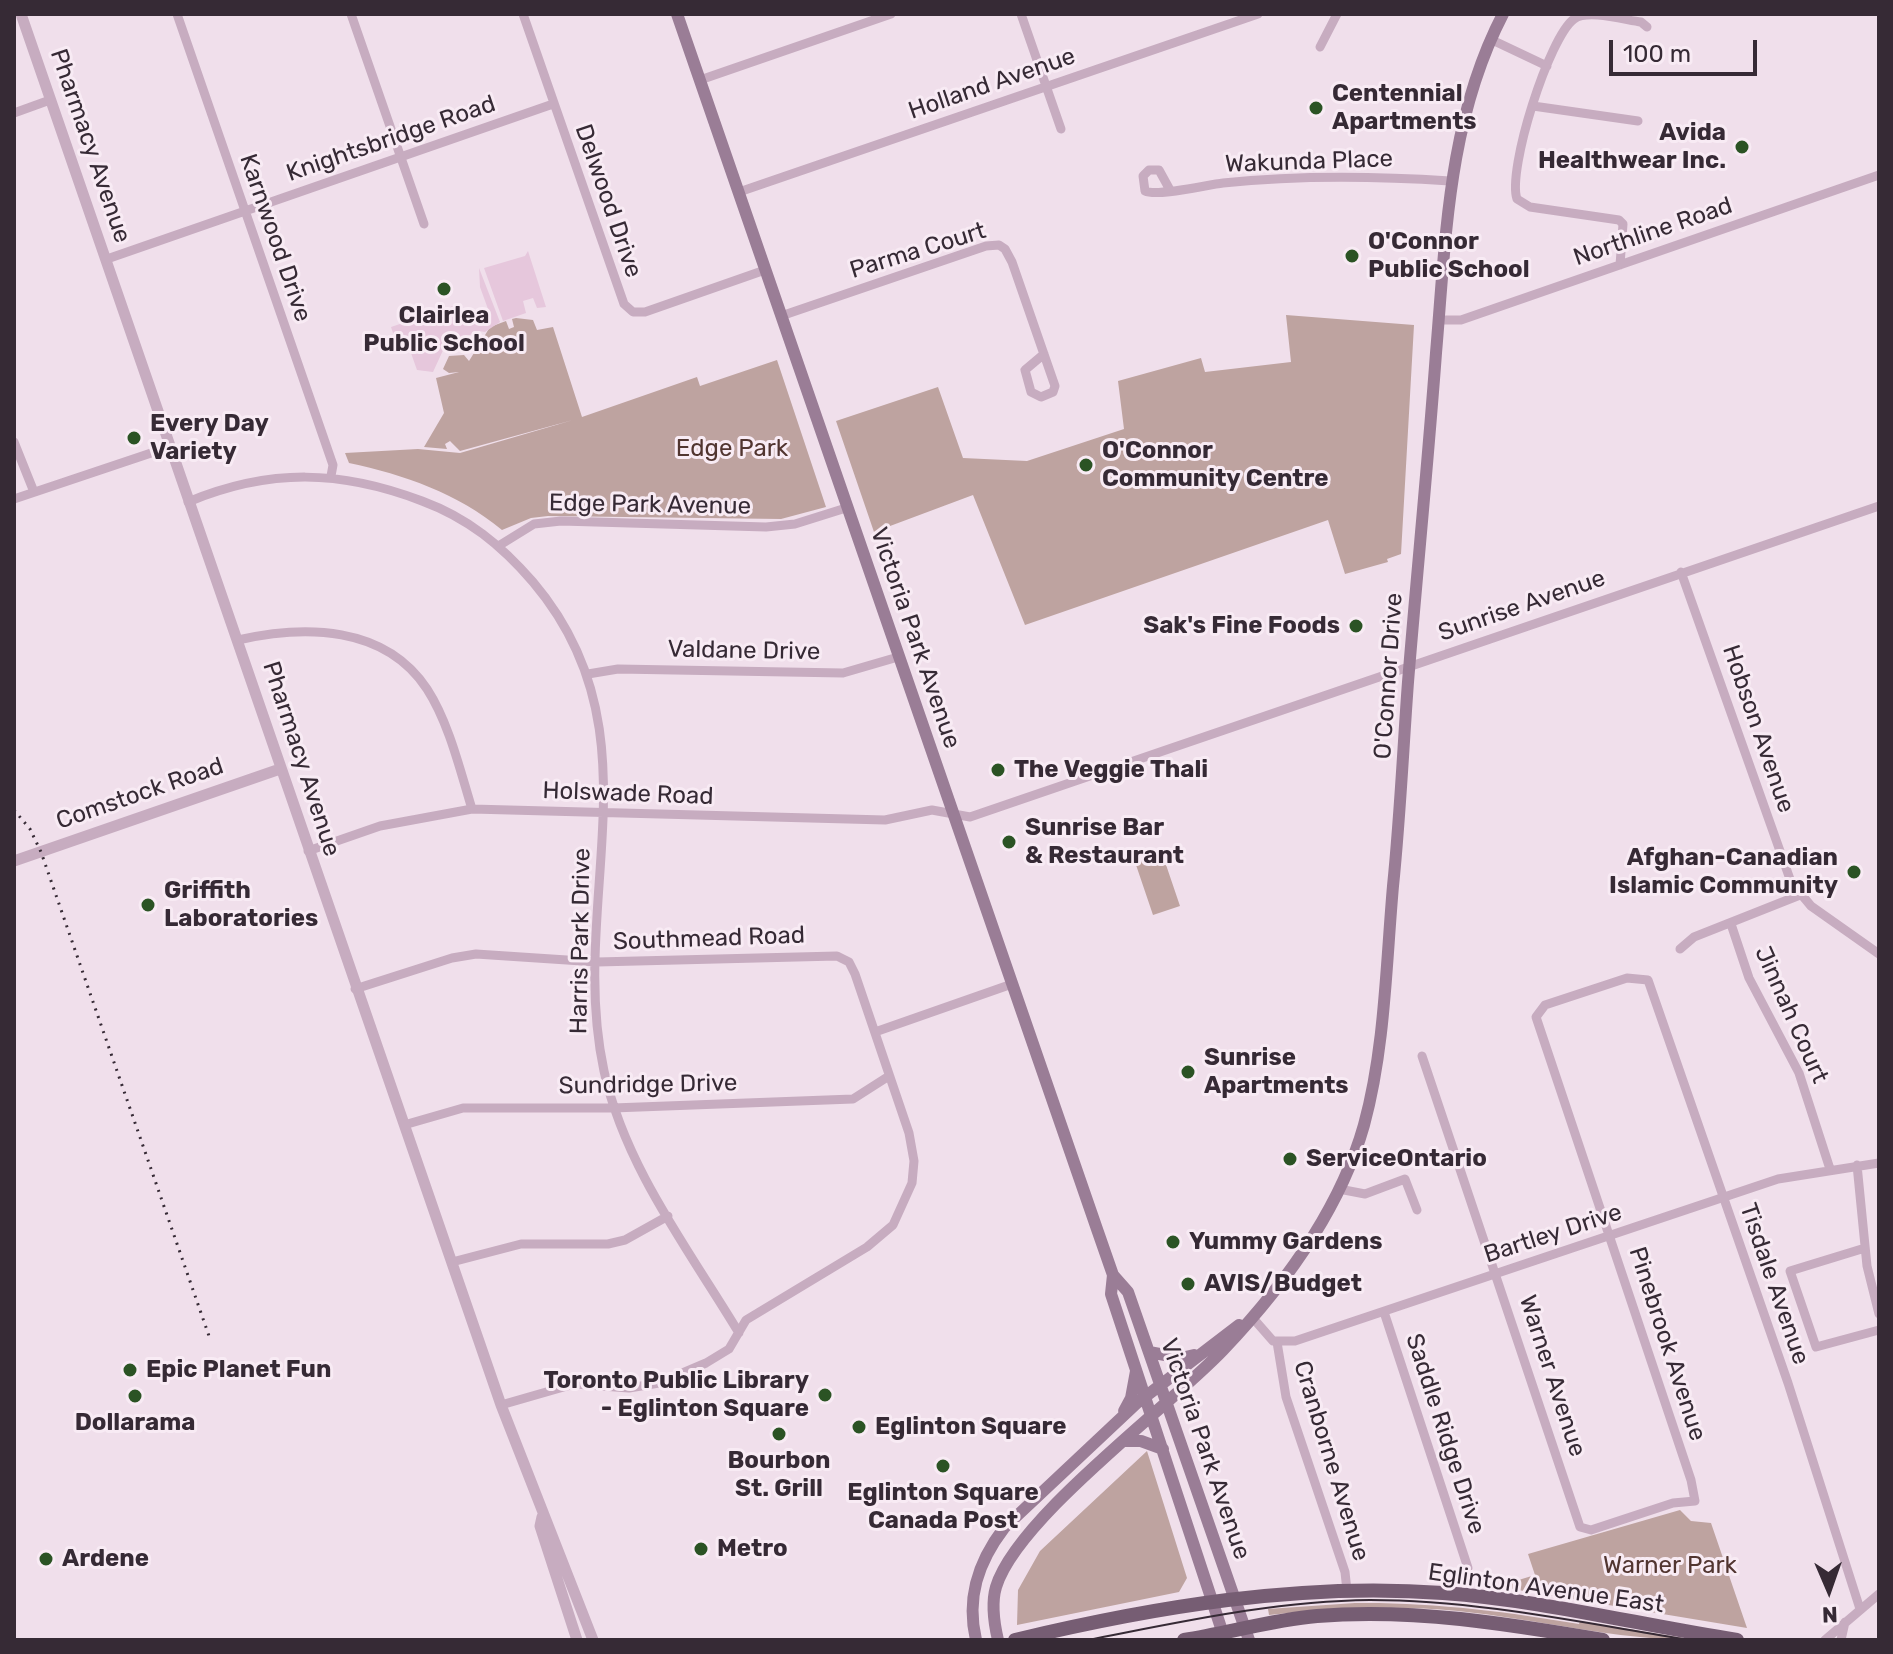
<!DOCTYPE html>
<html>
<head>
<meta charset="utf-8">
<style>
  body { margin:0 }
  #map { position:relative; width:1893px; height:1654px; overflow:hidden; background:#f0dfeb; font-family:Rubik,sans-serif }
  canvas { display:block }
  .frame { position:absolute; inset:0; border:16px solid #362a35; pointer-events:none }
  .north { position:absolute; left:1789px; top:1550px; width:80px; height:80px; -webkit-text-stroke:6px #f8ebf4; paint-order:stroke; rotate:178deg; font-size:22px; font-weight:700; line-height:32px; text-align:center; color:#362a35 }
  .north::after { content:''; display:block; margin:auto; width:28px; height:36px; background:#362a35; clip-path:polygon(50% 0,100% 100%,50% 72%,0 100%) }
  .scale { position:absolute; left:1609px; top:40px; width:148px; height:36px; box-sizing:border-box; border:4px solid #362a35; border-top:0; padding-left:10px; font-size:24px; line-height:28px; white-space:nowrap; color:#362a35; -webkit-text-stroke:6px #f8ebf4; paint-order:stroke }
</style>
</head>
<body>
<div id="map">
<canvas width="1893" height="1654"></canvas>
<div class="frame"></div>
<div class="north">N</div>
<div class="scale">100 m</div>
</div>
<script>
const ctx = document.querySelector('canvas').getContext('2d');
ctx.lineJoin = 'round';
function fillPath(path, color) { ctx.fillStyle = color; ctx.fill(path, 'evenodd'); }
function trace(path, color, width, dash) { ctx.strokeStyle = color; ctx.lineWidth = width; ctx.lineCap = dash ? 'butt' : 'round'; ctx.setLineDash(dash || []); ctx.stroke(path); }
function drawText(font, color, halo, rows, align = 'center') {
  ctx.font = font + ' Rubik,sans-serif'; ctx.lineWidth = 6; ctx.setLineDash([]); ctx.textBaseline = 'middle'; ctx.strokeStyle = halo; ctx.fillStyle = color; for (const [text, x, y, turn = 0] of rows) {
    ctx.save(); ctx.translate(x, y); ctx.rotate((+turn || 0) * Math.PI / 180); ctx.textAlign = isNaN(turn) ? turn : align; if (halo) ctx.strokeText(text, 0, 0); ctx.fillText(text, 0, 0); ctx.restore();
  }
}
fillPath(new Path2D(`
  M1286 315 1414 325 1401 554 1387 559 1388 562 1345 574 1328 520 1025 625 973 495 874 532 836 421 938 387 963 458 1027 461 1124 429 1118 381 1201 358 1205 372 1291 362Z
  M516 318 533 320 537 330 553 327 582 417 697 377 700 386 777 360 826 507 781 519 548 516 531 518 502 530C457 493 405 475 349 463L345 453 418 449 460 453 573 420 460 451 450 441 445 444 447 449 424 447 444 413 436 378 459 372 449 373 443 369 449 356 464 355 469 361 490 327 506 321 509 329 514 327 512 319Z
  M1162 853 1180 906 1153 915 1135 862Z
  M1147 1451 1187 1578 1179 1592 1017 1625 1018 1590 1040 1551Z
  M1680 1510 1691 1521 1711 1523 1747 1628 1512 1589V1582L1535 1575 1528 1554Z
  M1355 1603C1431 1602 1509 1612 1579 1624L1580 1621 1695 1640C1615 1640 1538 1619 1458 1611 1395 1605 1331 1608 1269 1615L1268 1609Z`), '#bea3a0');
fillPath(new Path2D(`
  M528 251 546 307 537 308 533 298 523 301 526 313 503 321 484 268 525 256Z
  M479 268 500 322 485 332 479 331 445 346 433 372 417 370 406 339 396 342 391 327 456 305 461 319H482L480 312 488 309 480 287Z`), '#e6c7dc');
trace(new Path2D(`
  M177 14 333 465 331 476
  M351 14 424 224
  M523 14 624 304 633 312H645L765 270
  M1021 14 1061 129
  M1490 39 1547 66
  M1320 47 1337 14
  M700 80 891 14
  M1533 106 1638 121
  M14 113 50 100
  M1170 190 1159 170H1149L1143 176 1145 191C1157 197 1206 185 1223 183 1299 175 1374 176 1450 181
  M739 192 1258 14
  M107 259 553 104
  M1620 265 1623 224 1619 220 1530 207 1517 199C1507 170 1549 37 1574 19 1588 9 1625 20 1641 22L1647 27
  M781 316 986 246 999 245 1005 249 1012 262 1055 386 1053 392 1041 397 1031 392 1025 370 1044 354
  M1439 320H1461L1879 175
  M14 442 34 492
  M14 499 169 447
  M188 502C270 468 341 470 422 501 468 518 501 545 533 582 662 734 567 900 604 1071 625 1167 689 1250 739 1333
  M500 545 534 524 561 521 766 527 795 524 846 508
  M1681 572 1791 882 1811 906 1879 954
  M238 640C304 625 385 625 427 689 449 723 460 770 472 809
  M588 674 618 669 843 673 898 657
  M308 851 380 826 472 809 885 820 932 810 970 817 1879 506
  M1731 924 1749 978 1799 1073 1830 1169
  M1680 949 1694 937 1800 895
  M355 989 452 958 476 954 597 962 837 956 849 962 855 974 909 1133 914 1161 912 1183 893 1225 867 1247 746 1320 729 1349 706 1363 659 1383 629 1388 574 1384 501 1405
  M875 1032 1012 984
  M1422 1056 1580 1527 1591 1530 1673 1503 1695 1501 1691 1480 1536 1017 1545 1005 1627 978 1648 980 1788 1383 1860 1609
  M404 1125 463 1108H613L853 1099 889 1076
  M1857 1165 1867 1266 1879 1314
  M1339 1189 1365 1194 1405 1179 1417 1210
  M1865 1248 1790 1271 1816 1347 1879 1330
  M452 1262 521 1244H608L625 1240 668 1216
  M1384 1312 1468 1568
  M1252 1317 1273 1341H1295L1778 1179 1879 1163
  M1277 1342 1286 1397 1345 1572 1347 1591
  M1825 1640 1879 1594
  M1841 1640 1845 1622`), '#c7acc0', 9);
trace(new Path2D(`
  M21 14 501 1405 593 1640
  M14 861 280 769
  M542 1517 540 1526 577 1640`), '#c7acc0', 11);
trace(new Path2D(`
  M677 14 1098 1232 1113 1275 1128 1292 1249 1640
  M1113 1275 1111 1294 1225 1640
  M1149 1352 1181 1358 1194 1355
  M1124 1411 1131 1398 1136 1371
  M1125 1441H1141L1163 1449
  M976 1640C966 1598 978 1562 1004 1528L1137 1403 1239 1325
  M998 1640C994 1623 991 1604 996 1587 1017 1518 1169 1407 1223 1350 1283 1287 1340 1210 1364 1125 1385 1048 1386 965 1393 886 1400 818 1403 750 1408 682 1417 572 1428 462 1436 353 1446 236 1448 120 1503 14`), '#9a7d96', 12);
trace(new Path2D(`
  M1015 1640C1153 1607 1301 1582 1443 1593 1541 1600 1640 1625 1737 1640
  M1184 1640C1228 1633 1272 1620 1317 1616 1413 1608 1508 1624 1603 1640`), '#765d73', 14);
trace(new Path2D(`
  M1088 1640C1181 1622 1274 1601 1370 1600 1477 1600 1583 1623 1689 1640`), '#362a35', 2);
trace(new Path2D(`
  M14 810 30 829 41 852 209 1336`), '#362a35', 3, [2, 6]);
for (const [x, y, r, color] of [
  [1316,108,8,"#2b5324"],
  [1742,147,8,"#2b5324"],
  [1352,256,8,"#2b5324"],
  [444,289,8,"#2b5324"],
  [134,438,8,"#2b5324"],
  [1086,465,8,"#2b5324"],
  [1356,626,8,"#2b5324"],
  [998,770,8,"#2b5324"],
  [1009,842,8,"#2b5324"],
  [1854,872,8,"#2b5324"],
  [148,905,8,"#2b5324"],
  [1188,1072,8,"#2b5324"],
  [1290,1159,8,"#2b5324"],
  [1173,1242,8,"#2b5324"],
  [1188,1284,8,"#2b5324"],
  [130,1370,8,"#2b5324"],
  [825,1395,8,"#2b5324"],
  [135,1396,8,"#2b5324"],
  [859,1427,8,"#2b5324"],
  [779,1434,8,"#2b5324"],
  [943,1466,8,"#2b5324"],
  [701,1549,8,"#2b5324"],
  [46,1559,8,"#2b5324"]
]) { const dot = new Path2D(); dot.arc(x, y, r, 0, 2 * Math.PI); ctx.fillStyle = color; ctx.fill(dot); trace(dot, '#f8ebf4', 3); }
drawText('24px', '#362a35', '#f8ebf4', [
  ["Holland Avenue",992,84,-19],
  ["Knightsbridge Road",391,139,-19],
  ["Pharmacy Avenue",90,146,71],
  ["Wakunda Place",1309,162,-2],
  ["Delwood Drive",608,201,71],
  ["Northline Road",1653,232,-19],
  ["Karnwood Drive",275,238,71],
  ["Parma Court",918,251,-17],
  ["Edge Park Avenue",650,505,1],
  ["Sunrise Avenue",1522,606,-19],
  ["Victoria Park Avenue",915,638,71],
  ["Valdane Drive",744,651,1],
  ["O'Connor Drive",1389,676,-86],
  ["Hobson Avenue",1758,729,71],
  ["Pharmacy Avenue",301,759,72],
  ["Comstock Road",140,794,-19],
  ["Holswade Road",628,794,2],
  ["Southmead Road",709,939,-2],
  ["Harris Park Drive",581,941,-89],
  ["Jinnah Court",1791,1015,66],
  ["Sundridge Drive",648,1085,-1],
  ["Bartley Drive",1553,1234,-18],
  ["Tisdale Avenue",1774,1284,71],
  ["Pinebrook Avenue",1667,1344,72],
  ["Warner Avenue",1552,1376,72],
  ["Saddle Ridge Drive",1445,1434,72],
  ["Victoria Park Avenue",1205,1449,71],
  ["Cranborne Avenue",1331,1461,73],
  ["Eglinton Avenue East",1546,1589,8]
]);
drawText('bold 24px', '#362a35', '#f8ebf4', [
  ["Centennial",1332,94],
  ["Apartments",1332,122],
  ["Avida",1726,133,"right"],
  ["Healthwear Inc.",1726,161,"right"],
  ["O'Connor",1368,242],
  ["Public School",1368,270],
  ["Clairlea",444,316,"center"],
  ["Public School",444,344,"center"],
  ["Every Day",150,424],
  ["Variety",150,452],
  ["O'Connor",1102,451],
  ["Community Centre",1102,479],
  ["Sak's Fine Foods",1340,626,"right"],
  ["The Veggie Thali",1014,770],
  ["Sunrise Bar",1025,828],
  ["& Restaurant",1025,856],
  ["Afghan-Canadian",1838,858,"right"],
  ["Islamic Community",1838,886,"right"],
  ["Griffith",164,891],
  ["Laboratories",164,919],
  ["Sunrise",1204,1058],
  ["Apartments",1204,1086],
  ["ServiceOntario",1306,1159],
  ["Yummy Gardens",1189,1242],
  ["AVIS/Budget",1204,1284],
  ["Epic Planet Fun",146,1370],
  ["Toronto Public Library",809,1381,"right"],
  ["- Eglinton Square",809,1409,"right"],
  ["Dollarama",135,1423,"center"],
  ["Eglinton Square",875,1427],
  ["Bourbon",779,1461,"center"],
  ["St. Grill",779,1489,"center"],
  ["Eglinton Square",943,1493,"center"],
  ["Canada Post",943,1521,"center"],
  ["Metro",717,1549],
  ["Ardene",62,1559]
], 'left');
drawText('24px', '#513530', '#f8ebf4', [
  ["Edge Park",732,449],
  ["Warner Park",1670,1566]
]);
</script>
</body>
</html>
